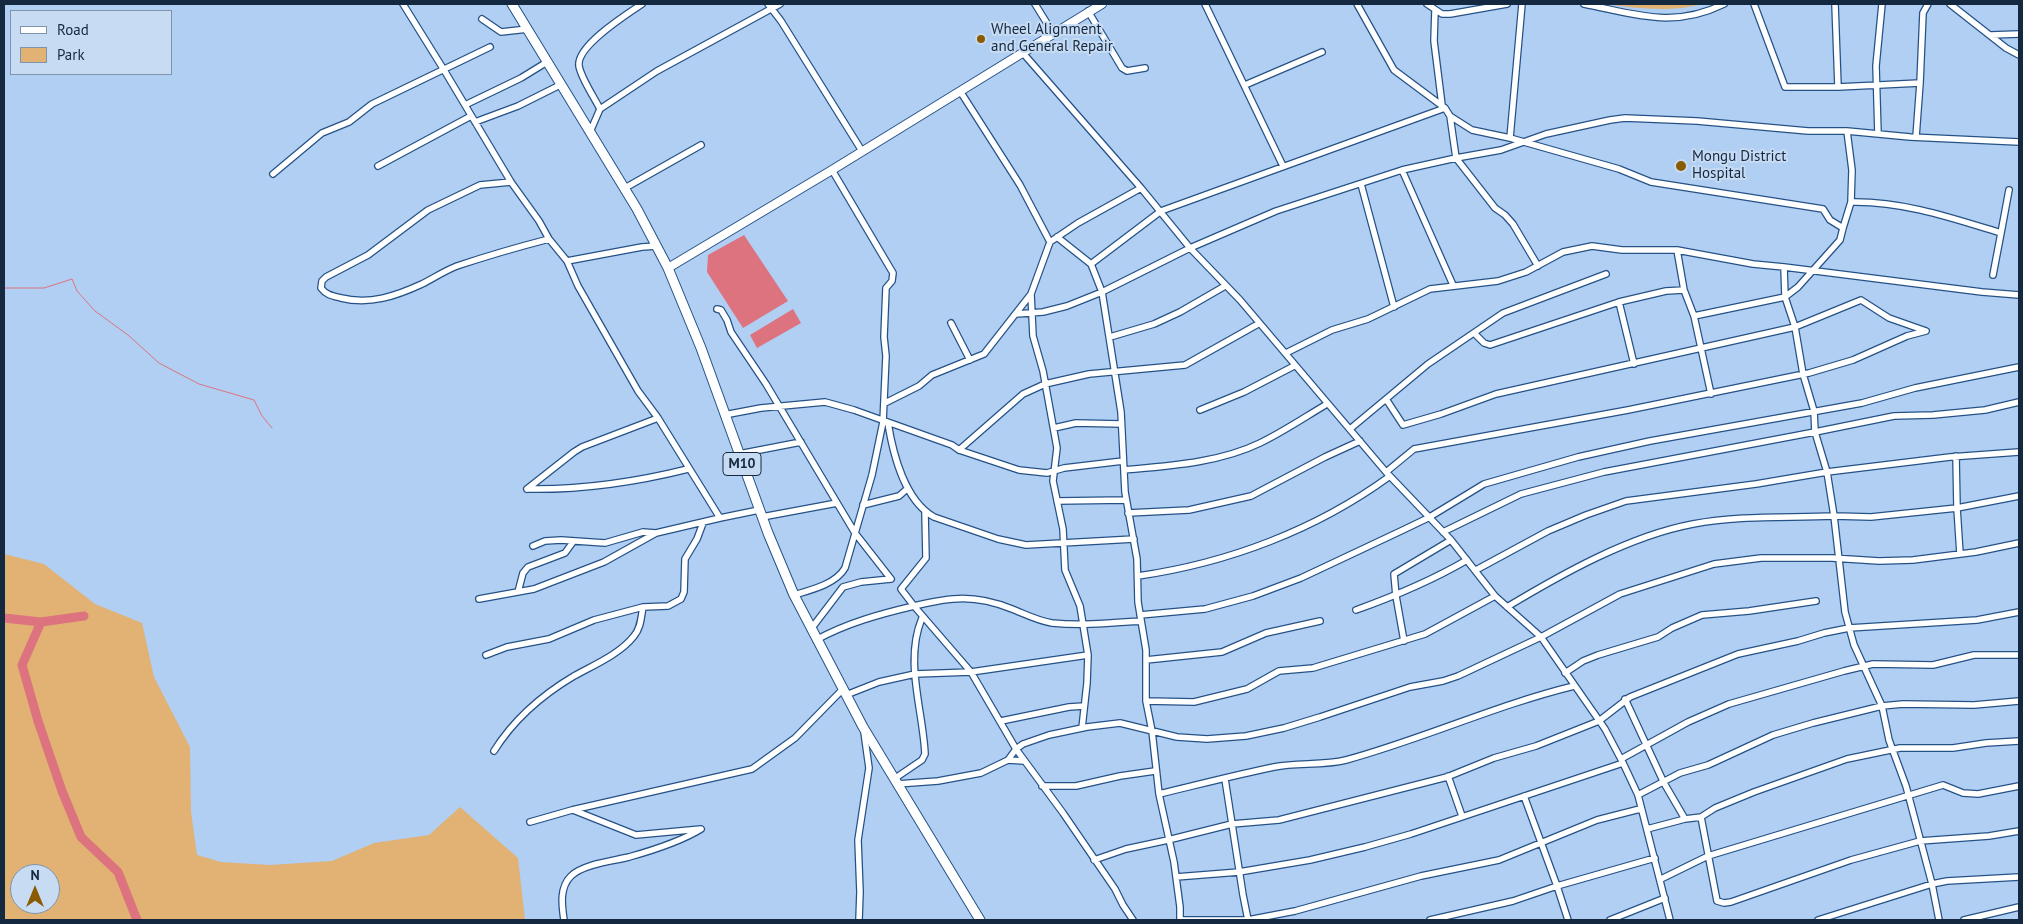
<!DOCTYPE html>
<html>
<head>
<meta charset="utf-8">
<style>
  body { margin:0 }
  #map { position:relative; width:2023px; height:924px; overflow:hidden; background:#b1cef3; font-family:"PT Sans",sans-serif }
  canvas { display:block }
  .frame { position:absolute; inset:0; border:5px solid #14283f; pointer-events:none }
  .legend { position:absolute; left:10px; top:10px; width:162px; height:65px; box-sizing:border-box; background:#c7dbf3; border:1px solid #7f93ab; margin:0; padding:6px 9px; list-style:none; font-size:15px; color:#14283f }
  .legend li { display:flex; align-items:center; gap:10px; height:25px }
  .legend b { width:25px; border:1px solid #7f93ab }
  .north { position:absolute; left:10px; top:864px; width:50px; height:50px; box-sizing:border-box; background:#c7dbf3; border:1px solid #7f93ab; border-radius:50%; rotate:0deg; font-size:14px; font-weight:700; line-height:20px; text-align:center; color:#14283f }
  .north::after { content:''; display:block; margin:auto; width:18px; height:22px; background:#8b5b01; clip-path:polygon(50% 0,100% 100%,50% 72%,0 100%) }
</style>
</head>
<body>
<div id="map">
<canvas width="2023" height="924"></canvas>
<div class="frame"></div>
<ul class="legend">
<li><b style="height:6px;background:#fff"></b>Road</li>
<li><b style="height:14px;background:#e1b273"></b>Park</li>
</ul>
<div class="north">N</div>
</div>
<script>
const ctx = document.querySelector('canvas').getContext('2d');
ctx.lineJoin = 'round';
function fillPath(path, color) { ctx.fillStyle = color; ctx.fill(path, 'evenodd'); }
function trace(path, color, width, dash) { ctx.strokeStyle = color; ctx.lineWidth = width; ctx.lineCap = dash ? 'butt' : 'round'; ctx.setLineDash(dash || []); ctx.stroke(path); }
function drawText(font, color, halo, rows, align = 'center') {
  ctx.font = font + ' "PT Sans",sans-serif'; ctx.lineWidth = 4; ctx.setLineDash([]); ctx.textBaseline = 'middle'; ctx.strokeStyle = halo; ctx.fillStyle = color; for (const [text, x, y, turn = 0] of rows) {
    ctx.save(); ctx.translate(x, y); ctx.rotate((+turn || 0) * Math.PI / 180); ctx.textAlign = isNaN(turn) ? turn : align; if (halo) ctx.strokeText(text, 0, 0); ctx.fillText(text, 0, 0); ctx.restore();
  }
}
fillPath(new Path2D(`
  M1605 4H1702C1670 13 1637 8 1605 4Z
  M4 554 44 564 95 604 142 623 154 677 190 747 191 812 197 855 221 862 270 865 332 861 374 843 429 835 460 807 518 858 525 920H4ZM20 874H50V904H20Z`), '#e1b273');
fillPath(new Path2D(`
  M744 235 788 301 743 328 707 272 708 255Z
  M793 309 801 323 757 348 750 335Z`), '#dc737f');
trace(new Path2D(`
  M4 288H44L72 279 77 291 95 311 128 335 159 363 199 384 254 400 262 416 272 428`), '#dc737f', 1);
trace(new Path2D(`
  M4 618 41 622 84 616
  M41 622 22 665 38 721 62 791 81 837 118 872 137 920`), '#dc737f', 9);
const street = new Path2D(`
  M403 4 444 70 511 182 539 221 549 239 567 261 578 286 638 391 658 418 720 518 759 510
  M768 4 781 21 862 151
  M1035 4 1053 33
  M1205 4 1283 166
  M1357 4 1394 70 1445 108 1450 116 1472 130 1510 138 1619 169 1651 182 1823 209 1830 220 1843 228 1840 240 1798 287 1785 297 1694 316
  M1427 4 1442 14H1450L1507 4
  M1584 4C1636 14 1673 29 1724 4
  M1754 4 1785 87H1838L1920 83 1923 13 1928 4
  M1835 4 1838 87
  M1950 4 2006 48 2019 55
  M1435 10 1434 41 1442 105
  M1088 11 1122 68 1127 71 1145 68
  M482 19 501 32 528 29
  M1991 35 2019 34
  M1022 52 1141 188 1190 248 1240 300 1386 472 1451 540 1495 596 1541 637 1605 729 1623 763 1638 795 1670 920
  M1245 85 1322 52
  M960 91 1020 185 1050 242
  M465 105 521 78 547 62
  M600 109C594 97 581 78 579 66 576 46 627 14 642 4
  M1450 116 1456 158 1495 208 1505 215 1513 224 1538 266
  M475 122 518 106 562 84
  M590 132 600 109 657 71 780 4
  M1878 134 1876 66 1882 4
  M1916 137 1920 83
  M1510 138 1522 4
  M378 166 471 116
  M1402 170 1453 285
  M273 174 322 133 349 122 372 104 490 47
  M511 182 480 185 428 210 368 255 326 277 322 281 321 288C326 295 333 296 341 298 370 305 396 296 422 284 434 278 444 271 457 266 487 256 518 247 549 239
  M1361 184 1394 307
  M625 188 701 145
  M1851 202C1903 201 1952 218 2001 233L2009 190
  M1843 228 1851 202 1852 170 1847 131
  M1057 237 1091 264 1102 292 1121 412 1125 492 1137 559 1138 602 1146 650V701L1152 731 1159 794 1174 862 1180 907V920
  M567 261 642 247 657 246
  M1091 264 1161 211 1445 108
  M1784 267 1982 292 2019 295
  M1993 275 2001 233
  M1684 290 1694 316 1711 394
  M1031 294 1033 336 1043 371 1057 448 1053 481 1063 529 1065 570 1080 606 1088 655 1087 683 1082 728
  M1619 302 1634 364
  M717 309 721 310 727 320 731 332 766 384 855 533 891 579 861 582 843 587 811 629
  M1016 314 1043 312 1067 306 1102 292 1190 248 1276 211 1402 170 1456 158 1501 150 1546 134 1610 120 1625 118 1697 121 1808 131H1847L1910 137 2019 142
  M951 323 970 360
  M1474 333 1484 343 1490 345 1619 302 1666 291 1684 290 1677 250
  M1110 337 1154 324 1180 312 1225 286
  M1286 353 1332 330 1368 319 1430 289 1498 281 1526 272 1563 252 1592 246 1622 250H1677L1753 264 1784 267 1785 297 1795 327 1803 374 1814 411 1815 432 1894 416 1933 415 1985 410 2019 402
  M1386 399 1428 364 1503 313 1606 274
  M885 403 919 386 932 375 984 354 1031 294 1050 242 1078 223 1141 188
  M1200 410 1244 392 1294 366
  M724 415 761 408 825 402 854 410 952 445 959 450 1019 470 1047 473 1064 468 1123 461
  M888 423C893 454 905 501 934 517L998 539 1026 545 1134 539
  M1054 428 1076 423 1121 424
  M1350 429 1386 399 1403 425 1441 414 1496 394 1795 327 1861 300 1889 318 1926 331 1907 336 1853 360 1809 373 1628 410 1414 449 1386 472
  M959 450 1023 394 1045 384 1089 374 1185 365 1258 324
  M739 454 801 442
  M1956 456 1957 508 1871 517 1834 516 1845 612 1854 645 1882 706 1889 740 1906 786 1932 884 1947 881 2019 877
  M1124 470C1168 466 1219 463 1260 443 1283 432 1305 417 1327 404
  M527 489C582 490 636 482 688 469
  M527 489 574 452 582 447 658 418
  M1057 501 1126 500
  M863 505 899 496 907 489
  M925 512 926 558 901 589 914 606C951 597 975 594 1012 609 1025 614 1038 621 1052 623 1082 626 1112 623 1141 621
  M1128 513 1189 510 1251 496 1325 457 1360 441
  M762 517 837 503
  M1443 532 1521 494 1604 472 1815 432 1827 472 1756 484 1626 501 1586 515 1548 531 1476 570
  M533 546 545 541 561 540 605 543 643 532 656 533
  M1960 554 1957 508 2019 496
  M1138 576C1228 563 1316 530 1390 476
  M518 592 523 573 528 567 565 553 573 542
  M794 595C811 590 836 584 845 568L872 475 883 422 886 356 884 337 886 288 892 281 893 273 832 170
  M479 599 534 589 604 562 656 533 720 518
  M1507 607C1562 574 1629 536 1693 524 1739 515 1787 518 1834 516L1827 472 1950 457 2019 452
  M1356 610C1395 596 1431 581 1467 560
  M1140 615 1205 609 1253 596 1301 578 1403 530 1428 518 1484 484 1578 457 1650 441 1862 403 1915 388 2019 367
  M816 640C847 623 880 614 914 606L971 672 1016 749 1063 813 1115 889 1123 905 1133 920
  M1404 641 1396 596 1394 574 1451 540
  M486 655 507 647 549 639 594 620 643 607
  M1146 660 1222 652 1266 633 1320 621
  M1565 673 1583 661 1598 655 1658 637 1672 628 1702 615 1749 611 1816 601
  M846 695 879 682 915 674 971 672 1088 655
  M1625 699 1664 783 1685 819 1701 817 1715 808 1754 792 1847 759 1900 748H1953L1986 743 2019 741
  M1146 701 1194 702 1247 689 1279 671 1313 668 1425 634 1495 596
  M1001 721 1069 707 1084 706
  M494 751C514 719 542 695 574 676 594 665 620 654 634 636 641 628 641 617 643 607L668 606 681 599 684 592 685 559 697 539 703 523
  M1621 759 1688 722 1729 704 1844 671 1873 664 1933 665 1974 655H2019
  M1008 760 1024 761
  M1448 776 1462 816
  M894 779 922 760 925 754C923 710 904 661 922 618
  M1225 779 1243 895 1248 920
  M897 784 938 781 981 773 1008 760 1016 749 1023 744 1049 735 1087 727 1120 723 1177 737 1207 739 1246 736 1284 728 1320 717 1410 687 1443 681 1458 676 1541 637 1620 594 1714 564 1761 558H1832L1879 561 1913 560 1976 552 2019 543
  M1042 786H1076L1120 776 1155 771
  M1159 794C1197 785 1235 775 1274 767 1297 762 1322 766 1346 760 1423 739 1496 705 1574 686
  M1638 795 1680 773 1708 765 1773 735 1813 723 1882 706 1903 704 1974 705 2019 701
  M1701 817 1717 901 1724 903 1731 902 1851 860 1920 841 1989 836 2019 831
  M530 822 572 810 752 769 795 738 843 689
  M1647 829 1685 819
  M1094 860 1126 849 1168 840 1232 824 1279 820 1447 777 1494 758 1536 746 1599 721 1630 697 1738 654 1798 641 1824 633 1849 628 1977 620 2019 612
  M1176 877 1239 872 1310 860 1365 847 1411 834 1623 763
  M1661 879 1708 856 1943 785 1963 793 1978 794 2019 786
  M564 920C562 906 559 888 571 876 583 864 613 861 629 857 654 850 680 842 701 829L636 835 573 810
  M859 920 860 892 858 840 869 768 864 732
  M1180 920H1248L1295 911 1421 876 1499 860 1597 820 1640 809
  M1430 920 1513 901 1557 886 1524 796
  M1568 920 1557 886 1655 858
  M1610 920 1665 898
  M1818 920 1932 884 1939 920
  M1964 920 2019 907`);
const secondary = new Path2D(`
  M668 268 832 170 1102 4`);
const primary = new Path2D(`
  M512 4 637 209 668 268 701 348 768 533 794 595 863 727 980 920`);
trace(street, '#255286', 8);
trace(secondary, '#255286', 10);
trace(primary, '#255286', 11);
trace(street, '#fff', 5.5);
trace(secondary, '#fff', 8);
trace(primary, '#fff', 9);
for (const [x, y, r, color] of [
  [981,39,5,"#8b5b01"],
  [1681,166,6,"#8b5b01"]
]) { const dot = new Path2D(); dot.arc(x, y, r, 0, 2 * Math.PI); ctx.fillStyle = color; ctx.fill(dot); trace(dot, '#c7dbf3', 2); }
for (const [x, y, w] of [
  [742,464,38]
]) { const box = new Path2D(); box.roundRect(x - w / 2, y - 11.5, w, 23, 4); ctx.fillStyle = '#c7dbf3'; ctx.fill(box); trace(box, '#14283f', 1); }
drawText('bold 14px', '#14283f', null, [
  ["M10",742,464]
]);
drawText('15px', '#14283f', '#c7dbf3', [
  ["Wheel Alignment",991,30],
  ["and General Repair",991,47],
  ["Mongu District",1692,157],
  ["Hospital",1692,174]
], 'left');
</script>
</body>
</html>
